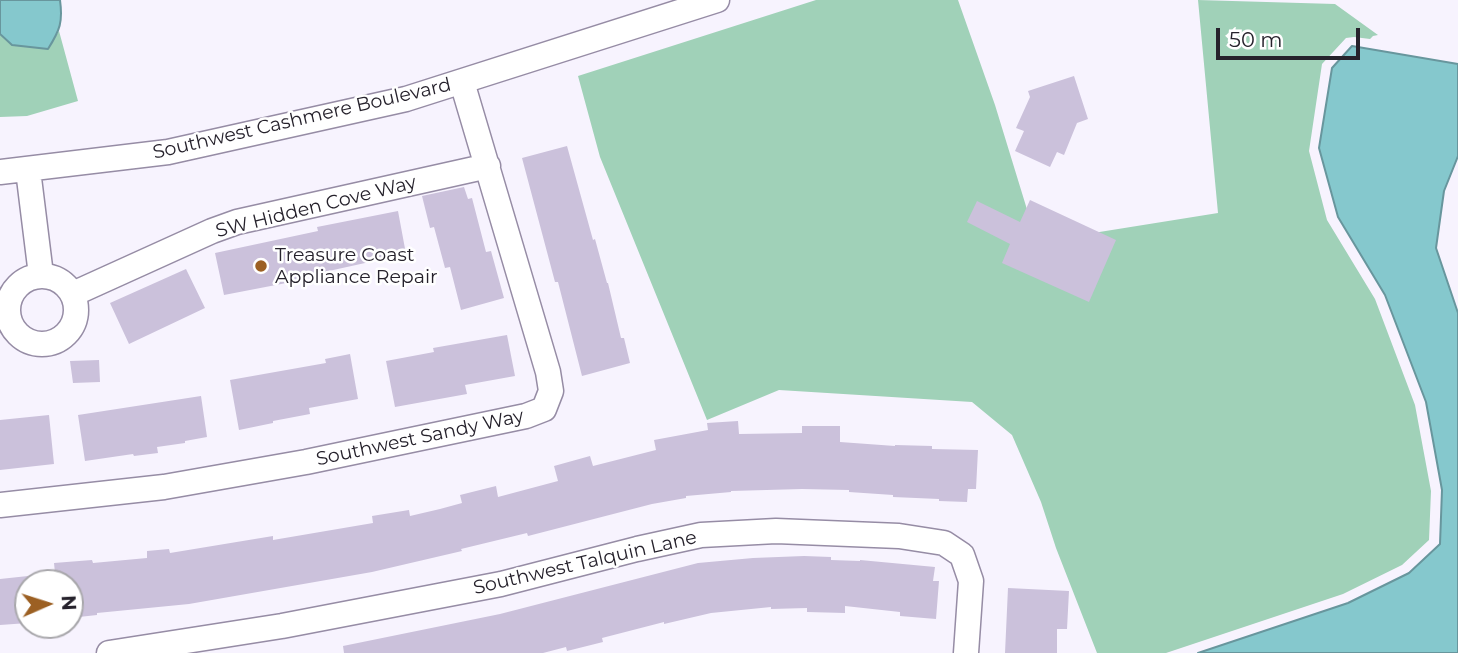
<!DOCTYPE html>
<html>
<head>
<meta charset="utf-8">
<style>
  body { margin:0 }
  #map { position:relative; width:1458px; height:653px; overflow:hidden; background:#f7f3fe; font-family:Montserrat,sans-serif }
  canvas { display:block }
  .north { position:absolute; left:14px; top:569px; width:70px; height:70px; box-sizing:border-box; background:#fff; border:2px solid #a8a7ab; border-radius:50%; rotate:87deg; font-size:19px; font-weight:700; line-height:28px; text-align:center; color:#26222c }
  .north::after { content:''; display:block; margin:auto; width:24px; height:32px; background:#9c6023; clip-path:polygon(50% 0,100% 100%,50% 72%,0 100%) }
  .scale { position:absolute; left:1216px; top:28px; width:144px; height:32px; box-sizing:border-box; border:4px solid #26222c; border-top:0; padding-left:9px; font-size:21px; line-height:24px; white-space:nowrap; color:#26222c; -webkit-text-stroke:5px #fff; paint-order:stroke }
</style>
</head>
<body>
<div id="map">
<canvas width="1458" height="653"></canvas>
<div class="north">N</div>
<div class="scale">50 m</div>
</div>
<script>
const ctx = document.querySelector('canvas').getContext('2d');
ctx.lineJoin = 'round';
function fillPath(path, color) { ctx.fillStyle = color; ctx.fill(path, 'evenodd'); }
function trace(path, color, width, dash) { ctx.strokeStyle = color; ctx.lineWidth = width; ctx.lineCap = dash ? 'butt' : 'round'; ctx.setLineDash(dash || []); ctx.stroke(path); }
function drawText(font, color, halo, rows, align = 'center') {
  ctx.font = font + ' Montserrat,sans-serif'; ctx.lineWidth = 5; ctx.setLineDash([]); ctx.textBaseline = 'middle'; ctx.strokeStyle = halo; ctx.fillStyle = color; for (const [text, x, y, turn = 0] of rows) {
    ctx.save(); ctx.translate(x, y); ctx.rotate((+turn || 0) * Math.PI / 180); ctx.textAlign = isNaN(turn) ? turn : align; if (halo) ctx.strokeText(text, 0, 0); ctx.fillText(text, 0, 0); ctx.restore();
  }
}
fillPath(new Path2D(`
  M816 0H958L995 105 1037 242 1218 213 1198 0 1335 4 1378 35 1373 36 1370 39 1354 37 1346 38 1322 64 1309 151 1327 220 1375 299 1415 405 1431 491 1429 540 1402 565 1343 594 1166 653H1097L1056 548 1041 502 1012 435 972 402 779 390 707 420 600 157 578 76Z
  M59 31 78 101 27 116 0 117V34L12 45 48 49Z`), '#a0d1b8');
const water = new Path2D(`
  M0 0H60C63 22 60 30 48 49L12 45 0 34Z
  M1352 46 1458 64V156L1444 191 1436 248 1458 313V653H1198L1348 603 1409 573 1440 544 1442 490 1426 402 1385 295 1338 217 1319 148 1332 68Z`);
fillPath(water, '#85c8cd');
trace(water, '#68969d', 2);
fillPath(new Path2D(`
  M1074 76 1088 119 1077 123 1064 155 1057 152 1050 167 1015 151 1024 131 1016 128 1030 97 1028 91Z
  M567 146 593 240 595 239 607 283H608L621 338H624L630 363 582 376 558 282H555L522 158Z
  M464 187 468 199 472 198 486 252 491 251 504 298 461 310 450 267 445 268 434 227 430 228 422 196Z
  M1030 200 1116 240 1089 302 1002 263 1010 244 967 222 977 201 1020 222Z
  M398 211 406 254 306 276 307 279 224 295 215 253 318 231 317 227Z
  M186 269 205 308 129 344 110 303Z
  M507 335 515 376 465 385 467 394 395 407 386 361 434 352 433 348Z
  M350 354 358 399 309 408 310 414 273 421V423L239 430 230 380 326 363 325 359Z
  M99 360 100 382 73 383 70 361Z
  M201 396 207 437 185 441V443L157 447 158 453 134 456 133 454 85 461 78 415Z
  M49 415 54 464 0 470V420Z
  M738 421 739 434 802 433V426H840V442L895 446V445L932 446V449L978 450 976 489H968L967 502 939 501V499L893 497V495L849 492V490L802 489 731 491V492L686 496V498L652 504 528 536 527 533 461 549 462 551 372 572 189 604 97 613V615L70 618V583H56L54 563 92 560 93 563 147 558V551L169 549 170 553 273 536V540L373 523 372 516 409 510 410 516 440 509 462 503 460 495 496 486 498 497 558 481 554 466 590 456 593 466 656 450 654 440 708 430 707 423Z
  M804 556 831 557V560L860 561V560L935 567 933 581H939L936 619 900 616V612L845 606V613L807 612V608L771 609V607L711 613 664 624V622L602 638 603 642 567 651 566 647 543 653H344L343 646 500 614 698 563 753 558Z
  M28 576V623L0 625V579Z
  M1008 588 1069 591 1067 629H1057V653H1005Z`), '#cbc1db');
const minor = new Path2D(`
  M28 170 41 275
  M0 172 168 152 406 99 717 0
  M8 310a34 34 0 1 1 68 0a34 34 0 1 1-68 0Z
  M73 294 212 231 237 222 488 166
  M0 505 164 487 306 462 526 416 544 409 551 391 548 372 462 82
  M109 653 282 626 501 584 637 549 701 535 776 531 899 536 944 543 962 555 971 581 966 653`);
trace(minor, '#968ca5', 27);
trace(minor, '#fff', 24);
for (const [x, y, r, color] of [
  [261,266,7,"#9c6023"]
]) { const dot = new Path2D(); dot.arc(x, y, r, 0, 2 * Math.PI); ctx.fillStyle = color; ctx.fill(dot); trace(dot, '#fff', 2.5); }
drawText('19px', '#26222c', '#fff', [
  ["Southwest Cashmere Boulevard",302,119,-13],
  ["SW Hidden Cove Way",316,207,-14],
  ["Southwest Sandy Way",420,438,-12],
  ["Southwest Talquin Lane",585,563,-13]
]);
drawText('19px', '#26222c', '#fff', [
  ["Treasure Coast",275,255],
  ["Appliance Repair",275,277]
], 'left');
</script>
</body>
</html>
